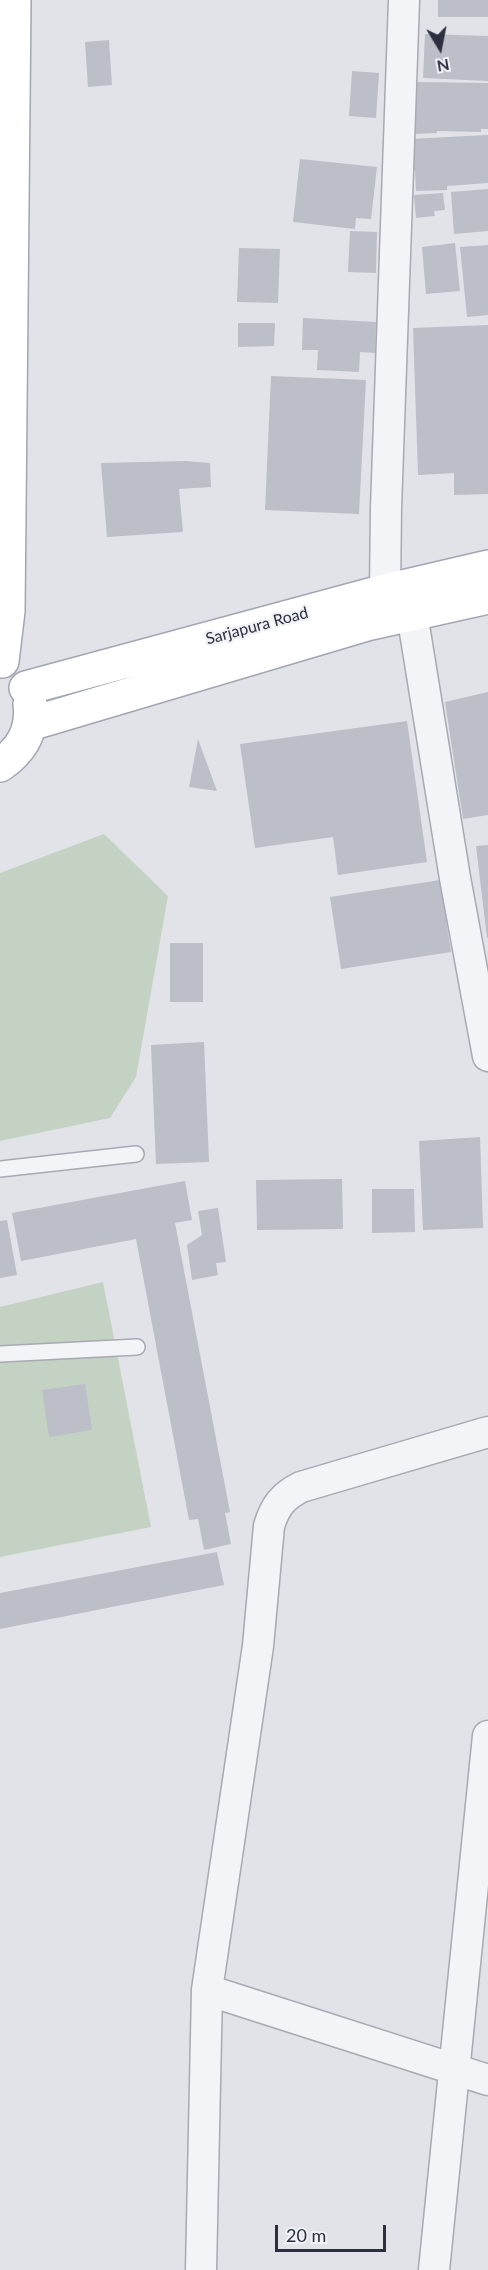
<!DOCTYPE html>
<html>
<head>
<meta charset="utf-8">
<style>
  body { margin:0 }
  #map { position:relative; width:488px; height:2270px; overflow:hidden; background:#e1e3e9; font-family:Lato,sans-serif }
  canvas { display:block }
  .north { position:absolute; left:410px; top:18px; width:60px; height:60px; -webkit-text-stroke:4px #f0f2f6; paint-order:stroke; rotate:170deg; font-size:16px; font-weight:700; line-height:24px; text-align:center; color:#2b2f3f }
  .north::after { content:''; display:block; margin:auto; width:21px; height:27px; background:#2b2f3f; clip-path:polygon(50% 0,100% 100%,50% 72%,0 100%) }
  .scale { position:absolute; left:275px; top:2225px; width:111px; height:27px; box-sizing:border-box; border:3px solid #2b2f3f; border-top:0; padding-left:8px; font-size:18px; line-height:21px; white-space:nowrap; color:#2b2f3f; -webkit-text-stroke:4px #f0f2f6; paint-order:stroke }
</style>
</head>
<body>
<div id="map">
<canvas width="488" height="2270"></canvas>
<div class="north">N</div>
<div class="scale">20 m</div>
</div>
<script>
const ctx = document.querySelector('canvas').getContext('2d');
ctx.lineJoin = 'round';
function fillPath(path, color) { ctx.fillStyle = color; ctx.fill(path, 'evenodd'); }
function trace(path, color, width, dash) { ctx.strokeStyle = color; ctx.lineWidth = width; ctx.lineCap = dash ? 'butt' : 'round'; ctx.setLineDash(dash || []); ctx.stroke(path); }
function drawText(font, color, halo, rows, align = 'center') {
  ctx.font = font + ' Lato,sans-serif'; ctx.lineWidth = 4.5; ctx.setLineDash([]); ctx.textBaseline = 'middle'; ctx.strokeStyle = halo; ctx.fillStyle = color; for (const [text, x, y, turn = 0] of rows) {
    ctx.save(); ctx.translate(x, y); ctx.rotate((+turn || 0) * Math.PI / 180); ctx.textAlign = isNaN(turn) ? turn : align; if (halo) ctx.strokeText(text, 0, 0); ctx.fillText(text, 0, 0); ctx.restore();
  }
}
fillPath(new Path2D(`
  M104 834 168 896 136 1077 110 1118 0 1141V873Z
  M103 1282 151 1527 0 1557V1307Z`), '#c4d2c3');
fillPath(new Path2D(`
  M438 0H488V17H438Z
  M425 34 488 36V81L423 78Z
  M109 40 112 85 88 87 85 42Z
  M352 71 379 73 376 118 349 116Z
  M413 82 488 83V129H481V132L437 131V133L412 134Z
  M488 135V183L447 186V190L416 191 415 170H412L409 139Z
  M300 159 377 167 371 219 356 218 355 229 293 222Z
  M488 189V231L454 234 451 192Z
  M443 193 445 210 434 211 435 216 416 218 414 195Z
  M350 231 377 232 376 273 348 272Z
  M455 243 460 291 426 294 422 247Z
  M488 245V315L467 317 460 247Z
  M239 248 280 249 278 303 237 302Z
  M303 318 376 322 375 353 360 352 359 372 317 370 318 350H302Z
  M238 323H275L274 346 238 347Z
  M488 325V494L454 495V473L418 475 413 328Z
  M271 376 366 380 359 514 265 510Z
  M185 461 210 463 211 487 179 489 183 532 107 537 101 463Z
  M488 692V815L463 819 445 702Z
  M407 721 427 862 338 875 333 837 255 848 240 744Z
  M198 739 217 791 189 787Z
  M488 845V938H487L476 846Z
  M440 880 451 952 341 969 330 897Z
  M170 943H203V1002H170Z
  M204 1042 209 1162 156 1164 151 1045Z
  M480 1137 483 1228 423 1230 419 1141Z
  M342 1179 343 1229 257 1230 256 1180Z
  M185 1181 192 1220 175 1223 230 1512 225 1513 231 1544 204 1550 198 1519 189 1520 136 1239 21 1261 12 1213Z
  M372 1189H414L415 1232 372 1233Z
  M218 1208 226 1262 216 1263 218 1275 192 1280 187 1245 202 1235 198 1211Z
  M7 1220 17 1275 0 1278V1221Z
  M85 1384 92 1430 49 1437 42 1390Z
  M217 1552 224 1585 0 1629V1593Z`), '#bcbec8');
const service = new Path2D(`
  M0 1169 136 1154
  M0 1354 137 1347`);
const minor = new Path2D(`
  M408 589 455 878 488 1056
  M385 591 386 508 404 0
  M207 1990 488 2080
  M201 2270 207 1990 258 1646 269 1526C275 1506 283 1496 301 1487L488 1432
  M434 2270 488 1736`);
const primary = new Path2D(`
  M2 661 8 611 14 0
  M26 688 385 591 488 567
  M30 724 367 624 488 597
  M0 765C22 750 33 731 30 704`);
trace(service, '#a7a9b3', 18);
trace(minor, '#a7a9b3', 33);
trace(primary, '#a1a6b3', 36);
trace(service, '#f3f4f7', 15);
trace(minor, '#f3f4f7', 30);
trace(primary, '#fff', 33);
drawText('16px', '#2b2f3f', '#f0f2f6', [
  ["Sarjapura Road",257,626,-15]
]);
</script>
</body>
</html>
